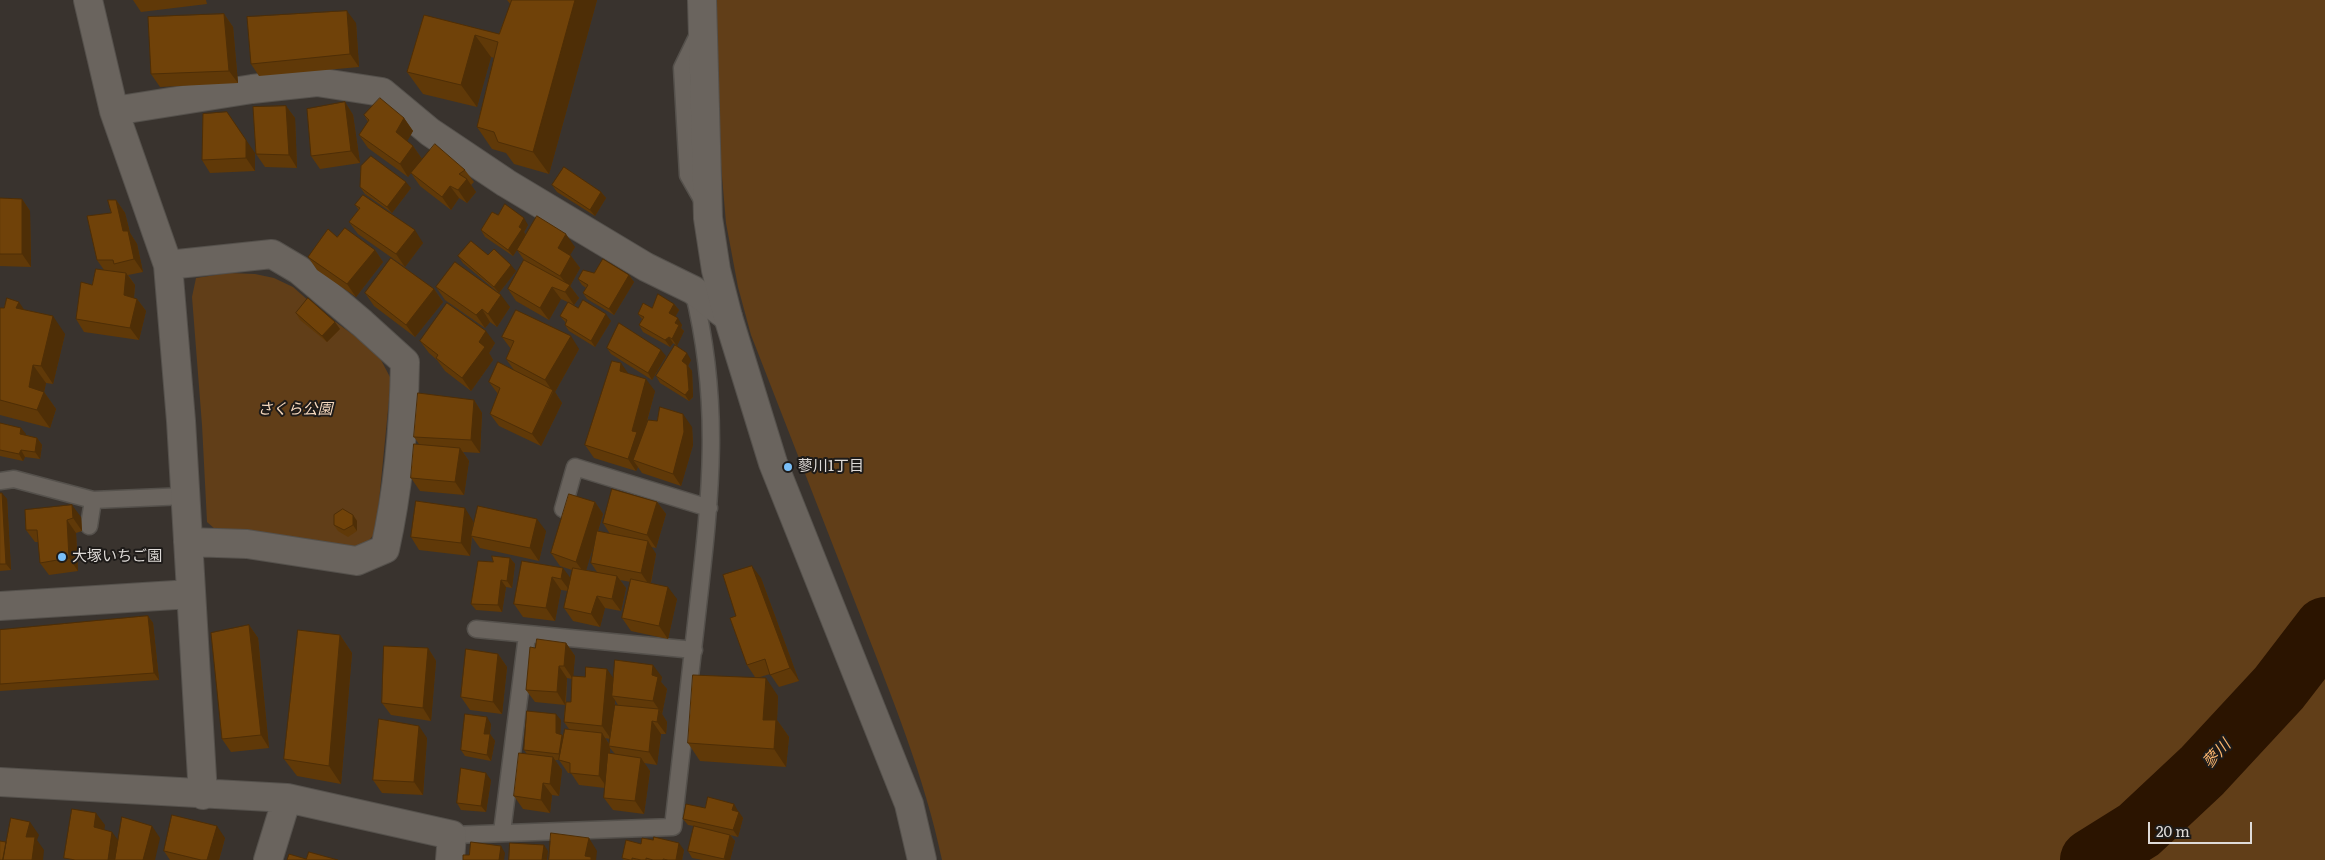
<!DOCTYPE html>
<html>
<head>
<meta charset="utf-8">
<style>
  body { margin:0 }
  #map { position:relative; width:2325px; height:860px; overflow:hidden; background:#39332e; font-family:Literata,serif }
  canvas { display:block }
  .scale { position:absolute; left:2148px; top:822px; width:104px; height:22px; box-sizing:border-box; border:2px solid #dfdbd8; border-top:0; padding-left:6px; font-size:15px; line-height:18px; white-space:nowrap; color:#dfdbd8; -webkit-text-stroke:4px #1e1b19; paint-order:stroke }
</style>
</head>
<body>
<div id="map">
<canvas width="2325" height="860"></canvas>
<div class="scale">20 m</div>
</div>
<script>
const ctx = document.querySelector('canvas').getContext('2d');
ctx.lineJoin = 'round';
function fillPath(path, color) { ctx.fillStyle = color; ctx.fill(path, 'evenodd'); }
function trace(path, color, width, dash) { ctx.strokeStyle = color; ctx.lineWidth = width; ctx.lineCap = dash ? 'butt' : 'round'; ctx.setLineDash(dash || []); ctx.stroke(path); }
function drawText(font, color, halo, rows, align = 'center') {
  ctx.font = font + ' Literata,"Noto Sans JP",serif'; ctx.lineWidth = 4; ctx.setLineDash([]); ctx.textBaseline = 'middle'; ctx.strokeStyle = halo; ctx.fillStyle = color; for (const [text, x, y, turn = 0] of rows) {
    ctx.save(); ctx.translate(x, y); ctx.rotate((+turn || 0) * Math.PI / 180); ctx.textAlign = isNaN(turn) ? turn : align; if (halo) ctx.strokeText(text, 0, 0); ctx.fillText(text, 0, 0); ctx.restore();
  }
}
fillPath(new Path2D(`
  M716 0H2325V860H942C925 778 892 698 862 620 825 525 788 430 751 335L738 287 726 223 721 165Z
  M229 273 255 274 274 278 293 287 318 309 371 348 381 360 391 379 376 532 366 544 356 548 216 530 207 522 202 425 192 297 196 278Z`), '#613e18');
trace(new Path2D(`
  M2091 860 2139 830 2202 771 2279 688 2325 628`), '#2b1400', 62);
const service = new Path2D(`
  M699 33 682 68 688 175 704 203
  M0 481 14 479 93 500
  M563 509 575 467 709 508
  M89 526 93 500 186 496
  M476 629 694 650
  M502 832 527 635
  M452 835 673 827C681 753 690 680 698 606 711 493 721 402 693 290`);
const minor = new Path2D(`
  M88 0 114 111 168 265 181 421 203 795
  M114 111 252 89 317 82 382 92 430 132 506 183 646 267 693 290 728 317
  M168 265 272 254 299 270 362 323 405 362C404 427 399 486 385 549L357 561 247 544 188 542
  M0 606 191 594
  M0 782 287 798 452 835 450 860
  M268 860 287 798`);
const tertiary = new Path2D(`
  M702 0 708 218 716 270 728 317 773 463 909 804 922 860`);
trace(service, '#55514c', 19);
trace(minor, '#55514c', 30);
trace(tertiary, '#55514c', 30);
trace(service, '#6a645e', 16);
trace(minor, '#6a645e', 28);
trace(tertiary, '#6a645e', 28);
fillPath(new Path2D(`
  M133 0H206L207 4 141 12Z
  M507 0H597L549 174 514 164 506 153 492 149 477 127 494 58 491 57 477 107 423 94 407 72 424 15 499 34 511 5Z
  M224 14 233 27 238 83 160 87 151 74Z
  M356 23 359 67 259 76 251 64Z
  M345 102 353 115 360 163 320 169 311 156Z
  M286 106 295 118 297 168 265 167 256 154Z
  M364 115 404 118 413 131 407 141 413 146 422 159 412 173 465 170 474 182 471 185 476 192 467 203 459 198 451 210 420 186 411 173 408 177 368 148 359 135 368 122Z
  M255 153V171L210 173 202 160Z
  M552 185 601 192 606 198 595 216 557 192Z
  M360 187 411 188 392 213 365 194Z
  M0 198 22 199 30 211 31 267 0 266Z
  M116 200 125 213 130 233 137 244 143 272 128 275 135 285 134 298 137 299 146 311 139 340 84 332 76 319 92 285 104 270 97 260 111 213Z
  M355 205 423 243 405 267 358 234 349 222 359 210Z
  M498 215 528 225 524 232 526 235 575 247 570 255 580 268 570 286 579 298 574 305 561 299 549 320 516 301 508 289 524 260 517 250 520 245 513 256 485 237 481 230Z
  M337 237 375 250 383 262 356 297 317 270 308 257Z
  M488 255 516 271 499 293 463 263 458 256Z
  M594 273 629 275 634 282 614 315 587 299 583 293 586 288 582 285 578 279Z
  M436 287 510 307 497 327 490 322 485 328 445 300Z
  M434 289 443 302 415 337 374 306 365 293Z
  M674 304 679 310 675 317 682 325 681 328 684 331 677 346 673 343 670 347 643 332 639 325 642 319 638 314 652 308Z
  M0 308 24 310 65 334 53 384 46 383 44 392 56 409 50 428 0 415Z
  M578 308 611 321 595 347 569 331 565 325 566 323 560 316Z
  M296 313 340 329 327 342 300 320Z
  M502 337 579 349 555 392 562 403 541 446 499 426 490 414 498 394 489 382 514 370 506 359 511 349Z
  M420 341 495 343 489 353 493 360 471 391 445 371 437 360 429 353Z
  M607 348 666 356 652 380 611 354Z
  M691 360 688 366 692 371 693 397 689 401 660 383 656 376Z
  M655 391 645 429 692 427 693 445 681 486 642 473 638 467 636 471 594 458 585 445Z
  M474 400 482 413 480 453 463 452 469 461 464 495 420 491 411 478 419 444 414 437Z
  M0 423 21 428 26 435 37 438 42 445 40 459 25 457 23 461 0 456Z
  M0 493 7 499 11 570 0 571Z
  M595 502 603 514 598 531 610 534 603 523 657 502 666 514 656 548 651 547 656 554 651 583 677 599 668 639 631 631 622 618 631 582 620 580 626 588 621 611 605 608 600 627 573 621 564 608 568 591 561 590 555 621 523 617 514 604 522 561 570 579 572 570 560 566 551 553ZM595 541 591 563 597 572 586 570Z
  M25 510 81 517 82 531 76 533 78 571 49 575 40 563 38 542H35L26 530Z
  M353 515 357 521V531L348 537 338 531 334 525Z
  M473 521V530L546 531 539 561 480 548 472 537 470 556 419 550 411 537Z
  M510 558 515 564 512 588 506 587 502 612 476 610 471 604 493 562Z
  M761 578 799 681 779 687 770 674 757 678 778 696 777 720 789 737 786 767 700 761 688 743 755 677 747 665 736 616Z
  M148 616 153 623 159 680 0 691V630Z
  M249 625 258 638 269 748 231 752 222 739Z
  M340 635 352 653 341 784 297 776 284 759Z
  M566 643 575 656 573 676 614 678 662 677 661 682 667 689 662 714 667 722 666 734H661L657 765 644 763 650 771 644 814 613 810 604 798 605 788 579 785 571 773H568L559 760H555L562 770 559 796 552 795 550 813 523 809 514 796 527 754 524 750 561 720 560 734 562 735 564 737 569 729 564 722 565 705 535 702 526 690 535 648ZM567 678 572 679 571 702H566ZM615 700 618 705 614 712ZM605 738 610 739 609 744ZM610 748 615 754H610Z
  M428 648 436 661 431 721 391 715 382 703Z
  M498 654 507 667 502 714 470 710 461 697Z
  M491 724 490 734 495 741 491 761 465 756 461 750Z
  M427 738 423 795 382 793 373 780Z
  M491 780 486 812 461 810 457 803Z
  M705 808 738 811V812L743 818 738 837 730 835 735 841 730 860H703L692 858 688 851 694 826 688 825 683 819Z
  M225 838 219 860H170L164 851Z
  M641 844 684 850 682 860H624L622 858Z`), '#603908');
fillPath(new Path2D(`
  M575 0H597L549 174 533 152Z
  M347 11 356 23 359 67 350 54Z
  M224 14 233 27 238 83 229 71Z
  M475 35 491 57 477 107 461 85Z
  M345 102 353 115 360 163 351 151Z
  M286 106 295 118 297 168 289 155Z
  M227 112 255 153V171L246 158Z
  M404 118 413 131 405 145 396 132Z
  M413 146 422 159 408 177 400 164Z
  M467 179 476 192 467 203 458 190Z
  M406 182 411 188 392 213 387 207Z
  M450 186 459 198 451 210 442 197Z
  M601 192 606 198 595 216 590 210Z
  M22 199 30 211 31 267 22 254Z
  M116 200 125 213 130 233 137 244 143 272 134 259 123 231Z
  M524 218 528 225 524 232 526 236 513 256 508 250Z
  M415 230 423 243 405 267 396 254Z
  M566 234 575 247 567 260 558 248Z
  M375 250 383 262 356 297 347 284Z
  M571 256 580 268 570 286 579 298 574 305 565 292 569 287 560 276Z
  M511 265 516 271 499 293 494 287Z
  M126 273 135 285 133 307 124 295Z
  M629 275 634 282 614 315 609 309Z
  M552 287 561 299 549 320 540 308Z
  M434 289 443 302 415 337 406 325Z
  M501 295 510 307 497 327 488 314Z
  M137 299 146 311 139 340 130 328Z
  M19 302 31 320 16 308Z
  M674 304 679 310 674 319 669 313Z
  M482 309 490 322 485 328 476 315Z
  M606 314 611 321 595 347 591 341Z
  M53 316 65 334 53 384 41 366Z
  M678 318 682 325 681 328 684 331 677 346 672 339 675 323Z
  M335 322 340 329 327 342 322 336Z
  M486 331 495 343 489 353 493 360 471 391 462 378 479 342Z
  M571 336 579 349 555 392 562 403 541 446 532 434 553 392 545 380Z
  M669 337 673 343 670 347 665 340Z
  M661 350 666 356 652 380 648 373Z
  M687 353 691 360 688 366 692 371 693 397 689 401 685 395 682 361Z
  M621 363 630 376 620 371Z
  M33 365 46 383 44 392 56 409 50 428 37 410 29 387Z
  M646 379 655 391 642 439 633 460 638 467 636 471 628 459 632 431Z
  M474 400 482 413 480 453 471 440Z
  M683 414 692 427 693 445 681 486 673 474Z
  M21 428 26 434 25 440 20 434Z
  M37 438 42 445 40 459 35 452Z
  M460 448 469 461 464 495 455 482Z
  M21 450 25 457 23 461 19 454Z
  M2 493 7 499 11 570 6 564Z
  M595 502 603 514 585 574 576 562Z
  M657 502 666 514 656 548 647 535Z
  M72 505 81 517 82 531 73 518Z
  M465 508 473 521 470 556 461 543Z
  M353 515 357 521V531L353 525Z
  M537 519 546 531 539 561 530 548Z
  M67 520 76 533 78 571 69 558Z
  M648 541 656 554 650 586 641 573Z
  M510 558 515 564 512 588 507 581Z
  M752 566 761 578 799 681 790 668Z
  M563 568 572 580 570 591 561 579Z
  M617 576 626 588 621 611 612 599Z
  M552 577 561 590 555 621 546 608Z
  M501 580 506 587 502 612 498 605Z
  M668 587 677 599 668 639 659 626Z
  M597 596 605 608 600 627 591 614Z
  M148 616 153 623 159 680 154 673Z
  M249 625 258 638 269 748 261 735Z
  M340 635 352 653 341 784 329 766Z
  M566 643 575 656 573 679 564 666Z
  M428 648 436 661 431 721 423 708Z
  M498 654 507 667 502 714 493 702Z
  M653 665 662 677 661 682 667 689 662 714 653 701 652 675Z
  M559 666 567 678 565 705 557 692Z
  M607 669 616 682 612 696 615 700 611 739 602 726Z
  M766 678 778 696 777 720 789 737 786 767 774 749 763 720Z
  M659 709 667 722 666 734 657 722Z
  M556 714 561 720 560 740 556 733Z
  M487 717 491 724 489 740 484 734Z
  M652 721 661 734 657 765 649 752Z
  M419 726 427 738 423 795 414 782Z
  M602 733 610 746H609L610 748 608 789 599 776Z
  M490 734 495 741 491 761 487 755Z
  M562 735 567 741 564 761 559 754Z
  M553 757 562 770 559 796 550 784Z
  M641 758 650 771 644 814 635 801Z
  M486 773 491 780 486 812 481 806Z
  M543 783 552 795 550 813 541 800Z
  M734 804 738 811 737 817 732 810Z
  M739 812 743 818 738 837 733 830Z
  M96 813 105 825 103 839 94 827Z
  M30 822 39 835 37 840 44 850 43 860H32L26 837Z
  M152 826 160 838 155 860H143Z
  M217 826 225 838 219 860H207Z
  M112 832 121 844 119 860H108Z
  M730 835 735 841 730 860H725L724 859Z
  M589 838 597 851 596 860H588L585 856Z
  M679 843 684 850 682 860H676Z
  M544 845 548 851 547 860H542Z
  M501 846 505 853 504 860H499Z`), '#4e2e06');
const building = new Path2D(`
  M512 0H575L533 152 498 142 494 132 477 127 498 42 475 35 461 85 407 72 424 15 499 34Z
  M347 11 350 54 251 64 247 17Z
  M224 14 229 71 151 74 148 17Z
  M380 98 404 118 396 132 413 146 400 164 359 135 369 120 364 115Z
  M345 102 351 151 311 156 307 109Z
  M286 106 289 155 256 154 253 107Z
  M227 112 246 140V158L202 160 203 114Z
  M435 144 465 170 459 174 467 179 458 190 450 186 442 197 411 173Z
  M371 156 406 182 387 207 360 187 361 166Z
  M564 167 601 192 590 210 552 185Z
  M363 195 415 230 396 254 349 222 360 208 355 205Z
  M0 198 22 199V254H0Z
  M108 200H116L123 231H128L134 259 114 264 113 260H97L87 216 111 213Z
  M505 204 524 218 519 227 522 229 508 250 481 230 492 212 498 215Z
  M537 216 566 234 558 248 571 256 560 276 517 250Z
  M345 228 375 250 347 284 308 257 328 229 337 237Z
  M471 241 488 255 494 249 511 265 494 287 458 256Z
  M391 258 434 289 406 325 365 293Z
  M603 259 629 275 609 309 583 293 588 285 578 279 583 270 594 273Z
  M524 260 570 285 565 292 552 287 540 308 508 289Z
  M455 262 501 295 488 314 482 309 476 315 436 287Z
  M96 269 126 273 124 295 137 299 130 328 76 319 81 282 92 285Z
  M658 294 674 304 669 313 678 318 675 323 679 325 672 339 669 337 665 340 639 325 644 317 638 314 643 303 652 308Z
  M7 298 19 302 16 308 53 316 41 366 33 365 29 387 44 392 37 410 0 400V308H4Z
  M308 298 335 322 322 336 296 313Z
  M583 300 606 314 591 341 565 325 567 320 560 316 568 302 578 308Z
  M447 303 486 331 479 342 485 347 462 378 436 358 438 355 420 341Z
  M516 310 571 336 545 380 506 359 514 341 502 337Z
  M619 323 661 350 648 373 607 348Z
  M675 345 687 353 682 361 687 365 689 390 685 395 656 376Z
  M612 361 621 363 620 371 646 379 632 431 637 432 628 459 585 445Z
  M498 362 553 390 532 434 490 414 500 388 489 382Z
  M418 393 474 400 471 440 414 437Z
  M660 407 683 414 684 432 673 474 633 460 648 420 657 421Z
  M0 423 21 428 20 434 37 438 35 452 21 450 19 454 0 450Z
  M414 444 460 448 455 482 411 478Z
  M612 489 657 502 647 535 603 523Z
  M0 493H2L6 564H0Z
  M569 494 595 502 576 562 551 553Z
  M416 501 465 508 461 543 411 537Z
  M72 505 73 518 67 520 69 558 40 563 37 530H26L25 510Z
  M478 506 537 519 530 548 471 536Z
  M343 509 353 515V525L344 530 334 525V515Z
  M597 531 648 541 641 573 591 563Z
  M492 556 510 558 507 581 501 580 498 605 471 604 478 561 493 562Z
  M522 561 563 568 561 579 552 577 546 608 514 604Z
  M752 566 790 668 770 675 765 659 747 665 730 618 736 616 723 575Z
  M573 568 617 576 612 599 597 596 591 614 564 608Z
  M631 579 668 587 659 626 622 618Z
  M148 616 154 673 0 684V630Z
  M249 625 261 735 222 739 211 633Z
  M298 630 340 635 329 766 284 759Z
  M537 639 566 643 564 666H559L557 692 526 690 530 647 535 648Z
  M384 646 428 648 423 708 382 703Z
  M466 649 498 654 493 702 461 697Z
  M615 660 653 665 652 675 658 677 653 701 612 696Z
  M586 667 607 669 602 726 564 722 566 702H571L572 676 585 677Z
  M693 675 766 678 763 720H776L774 749 688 743Z
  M615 705 659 709 657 722 652 721 649 752 609 746Z
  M527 711 556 714V733L562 735 559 754 524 750Z
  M465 714 487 717 484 734H490L487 755 461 750Z
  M379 719 419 726 414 782 373 780Z
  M565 729 602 733 599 776 570 773V763L559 760Z
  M519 753 553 757 550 784 543 783 541 800 514 796Z
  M608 753 641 758 635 801 604 798Z
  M461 768 486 773 481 806 457 803Z
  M708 797 734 804 732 810 739 812 733 830 683 819 686 804 705 808Z
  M72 809 96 813 94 827 112 832 108 860H75L64 858Z
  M172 815 217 826 207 860H201L164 851Z
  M122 817 152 826 143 860H115Z
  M11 818 30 822 26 837H35L32 860H3Z
  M694 826 730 835 724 859 688 851Z
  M551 833 589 838 585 856 591 857V860H549Z
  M654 837 679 843 676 860H668L663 859V860H653L646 858V860H641L632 858V860H630L622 858 626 840 641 844 642 838 653 840Z
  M0 841 6 842 3 860H0Z
  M471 842 501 846 499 860H463V855H469Z
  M510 843 544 845 542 860H509Z
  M309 852 338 860H287L289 854 306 859Z`);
fillPath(building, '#704209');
trace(building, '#4e2e06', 1);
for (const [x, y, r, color] of [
  [788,467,5,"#7abff8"],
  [62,557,5,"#7abff8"]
]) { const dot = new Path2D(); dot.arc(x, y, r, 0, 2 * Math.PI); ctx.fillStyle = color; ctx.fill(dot); trace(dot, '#1e1b19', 2); }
drawText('italic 15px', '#f6d9be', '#1e1b19', [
  ["さくら公園",295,410]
]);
drawText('15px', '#dfdbd8', '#1e1b19', [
  ["蓼川1丁目",798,467],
  ["大塚いちご園",72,557]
], 'left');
drawText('italic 16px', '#fdb76f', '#1e1b19', [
  ["蓼川",2217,754,-47]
]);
</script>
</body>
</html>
